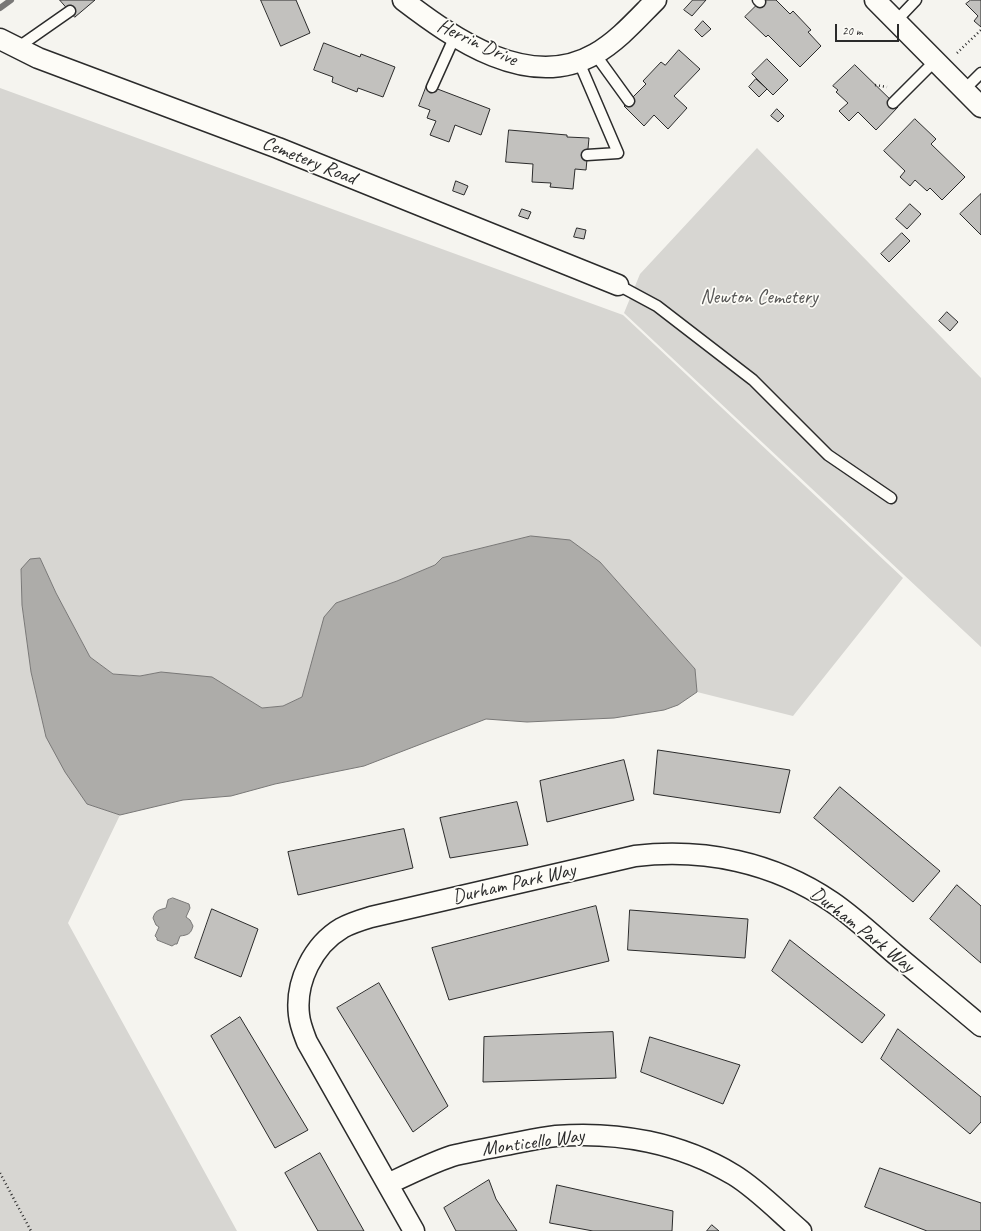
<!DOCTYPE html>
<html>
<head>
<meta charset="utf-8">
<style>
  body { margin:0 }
  #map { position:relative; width:981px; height:1231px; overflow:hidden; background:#f5f4ef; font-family:Caveat,sans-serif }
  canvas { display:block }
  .scale { position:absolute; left:835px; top:24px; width:64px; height:18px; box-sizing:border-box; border:2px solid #2b2b2b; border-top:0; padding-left:5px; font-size:12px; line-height:14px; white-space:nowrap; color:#2b2b2b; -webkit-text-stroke:3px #fdfcf7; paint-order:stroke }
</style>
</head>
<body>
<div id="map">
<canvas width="981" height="1231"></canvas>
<div class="scale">20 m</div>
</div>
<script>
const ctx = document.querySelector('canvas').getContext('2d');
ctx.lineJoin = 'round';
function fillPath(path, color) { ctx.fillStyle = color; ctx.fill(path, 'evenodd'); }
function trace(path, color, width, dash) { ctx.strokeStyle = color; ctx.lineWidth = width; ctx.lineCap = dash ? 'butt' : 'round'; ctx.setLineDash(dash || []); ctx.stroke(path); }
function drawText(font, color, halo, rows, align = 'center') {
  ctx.font = font + ' Caveat,sans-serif'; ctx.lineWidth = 3.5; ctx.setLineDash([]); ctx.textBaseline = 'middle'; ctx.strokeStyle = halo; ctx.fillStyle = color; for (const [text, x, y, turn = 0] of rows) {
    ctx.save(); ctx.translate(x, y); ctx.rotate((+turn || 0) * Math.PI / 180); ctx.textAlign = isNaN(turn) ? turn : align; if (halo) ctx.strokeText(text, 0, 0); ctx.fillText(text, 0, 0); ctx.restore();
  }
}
fillPath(new Path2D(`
  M0 88 623 315 903 578 793 716 697 692 695 669 600 562 442 558 435 565 397 581 336 603 313 659 302 697 283 706 262 708 239 694 161 672 140 676 113 674 90 657 56 593 40 558 21 569 22 605 31 672 46 737 87 804 120 815 68 923 237 1231H0Z
  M757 148 981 378V647L624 313 640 274Z`), '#d7d6d2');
const water = new Path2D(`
  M531 536 570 540 600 562 695 669 697 692 678 705 664 710 614 718 527 722 486 719 364 766 275 784 231 796 183 800 120 815 87 804 65 772 46 737 31 672 22 605 21 569 30 559 40 558 56 593 90 657 113 674 140 676 161 672 212 677 262 708 283 706 302 697 324 617 336 603 397 581 435 565 442 558Z
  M173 898 189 904 190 908 186 917 190 920 193 926C191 934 188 935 180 936L177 944H175L172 946 157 940V938L155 936 159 927 156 925 153 918C155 911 158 910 166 908L168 900Z`);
fillPath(water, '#adaca9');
trace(water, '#797877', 1);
trace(new Path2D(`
  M0 8 11 0`), '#797877', 6);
const building = new Path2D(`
  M60 0H95L75 17Z
  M261 0H296L310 33 281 46Z
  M693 0H706L692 16 684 10Z
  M762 0H776L790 14 793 11 811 30 808 32 821 46 800 67 768 35 766 37 745 17Z
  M971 0H981V27L974 21 978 16 966 4Z
  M703 21 711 29 702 37 695 30Z
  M324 43 360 57 361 54 395 67 383 97 358 88 357 92 332 82 333 77 314 70Z
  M679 50 700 69 674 96 687 108 668 129 654 115 644 126 624 106 646 84 643 81 661 62 665 65Z
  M767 59 788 80 773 95 752 74Z
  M855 65 898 107 876 130 858 112 849 121 839 111 848 103 836 92 838 90 833 86Z
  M756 79 767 89 759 97 749 87Z
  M427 85 490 109 481 135 455 125 449 142 430 135 436 121 427 118 430 110 419 106Z
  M777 109 784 116 778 122 771 116Z
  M915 119 936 139 931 144 965 177 942 200 930 188 927 191 915 180 910 186 900 177 905 171 884 151Z
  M509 130 567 135V137L589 138 586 170 575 169 573 189 550 187 551 183 532 182 533 164 506 162Z
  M456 181 468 186 464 195 453 191Z
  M981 194V235L960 214Z
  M910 204 921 214 907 229 896 219Z
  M522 209 531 212 528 219 519 216Z
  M577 228 586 230 584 239 574 237Z
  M902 233 910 241 889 262 881 254Z
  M947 312 958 322 950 331 939 321Z
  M658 750 790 770 780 813 654 794Z
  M624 760 634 800 547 822 540 781Z
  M840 787 940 871 913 902 814 818Z
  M517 802 528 845 450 858 440 818Z
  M404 829 413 868 298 895 288 852Z
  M957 885 981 906V963L930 919Z
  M596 906 609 961 449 1000 432 948Z
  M212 909 258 929 241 977 195 958Z
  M630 910 748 919 745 958 628 950Z
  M790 940 885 1015 862 1043 772 971Z
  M379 983 448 1106 413 1132 337 1008Z
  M240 1017 308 1130 275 1148 211 1036Z
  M898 1029 981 1097V1122L970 1134 881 1059Z
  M613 1032 616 1078 483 1082 484 1037Z
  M650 1037 740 1065 723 1104 641 1072Z
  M320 1153 364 1231H318L285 1173Z
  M880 1168 981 1203V1231H927L865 1207Z
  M489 1180 496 1199 517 1231H456L444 1208Z
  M557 1185 673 1211 672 1231H593L550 1223Z
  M712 1225 719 1231H707Z`);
fillPath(building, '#c2c1be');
trace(building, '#2b2b2b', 1);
const lane = new Path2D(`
  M758 0 760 2
  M896 21 916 0
  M17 48 70 11
  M595 54 629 101
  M579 62 618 153 587 155
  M432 87 455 36
  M964 90 981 73
  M893 103 935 61
  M618 285 657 306 753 380 828 455 891 498`);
const street = new Path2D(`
  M403 0C454 39 529 92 595 54 618 41 637 19 656 0
  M875 0 981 107
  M0 39 38 58 278 148 618 285
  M388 1184C409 1174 431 1163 452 1156 468 1152 484 1149 500 1146 518 1143 537 1138 556 1136 618 1131 681 1143 734 1175 757 1189 780 1213 801 1231
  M414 1231 307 1042C304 1034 300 1025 299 1015 295 982 313 945 342 928 351 923 361 920 371 917L635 856C704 848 773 862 832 902 854 917 874 936 895 954 924 978 952 1002 981 1026`);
trace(lane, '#2b2b2b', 13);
trace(street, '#2b2b2b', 23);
trace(new Path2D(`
  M957 53 981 30
  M875 85 887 87
  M0 1173 31 1231`), '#2b2b2b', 2.5, [1, 3]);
trace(lane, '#fdfcf7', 10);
trace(street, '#fdfcf7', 20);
drawText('20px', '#2b2b2b', '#fdfcf7', [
  ["Herrin Drive",477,43,25],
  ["Cemetery Road",309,161,22],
  ["Durham Park Way",514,884,-13],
  ["Durham Park Way",862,930,38],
  ["Monticello Way",533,1143,-8]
]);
drawText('20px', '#565655', '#fdfcf7', [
  ["Newton Cemetery",759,298]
]);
</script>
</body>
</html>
